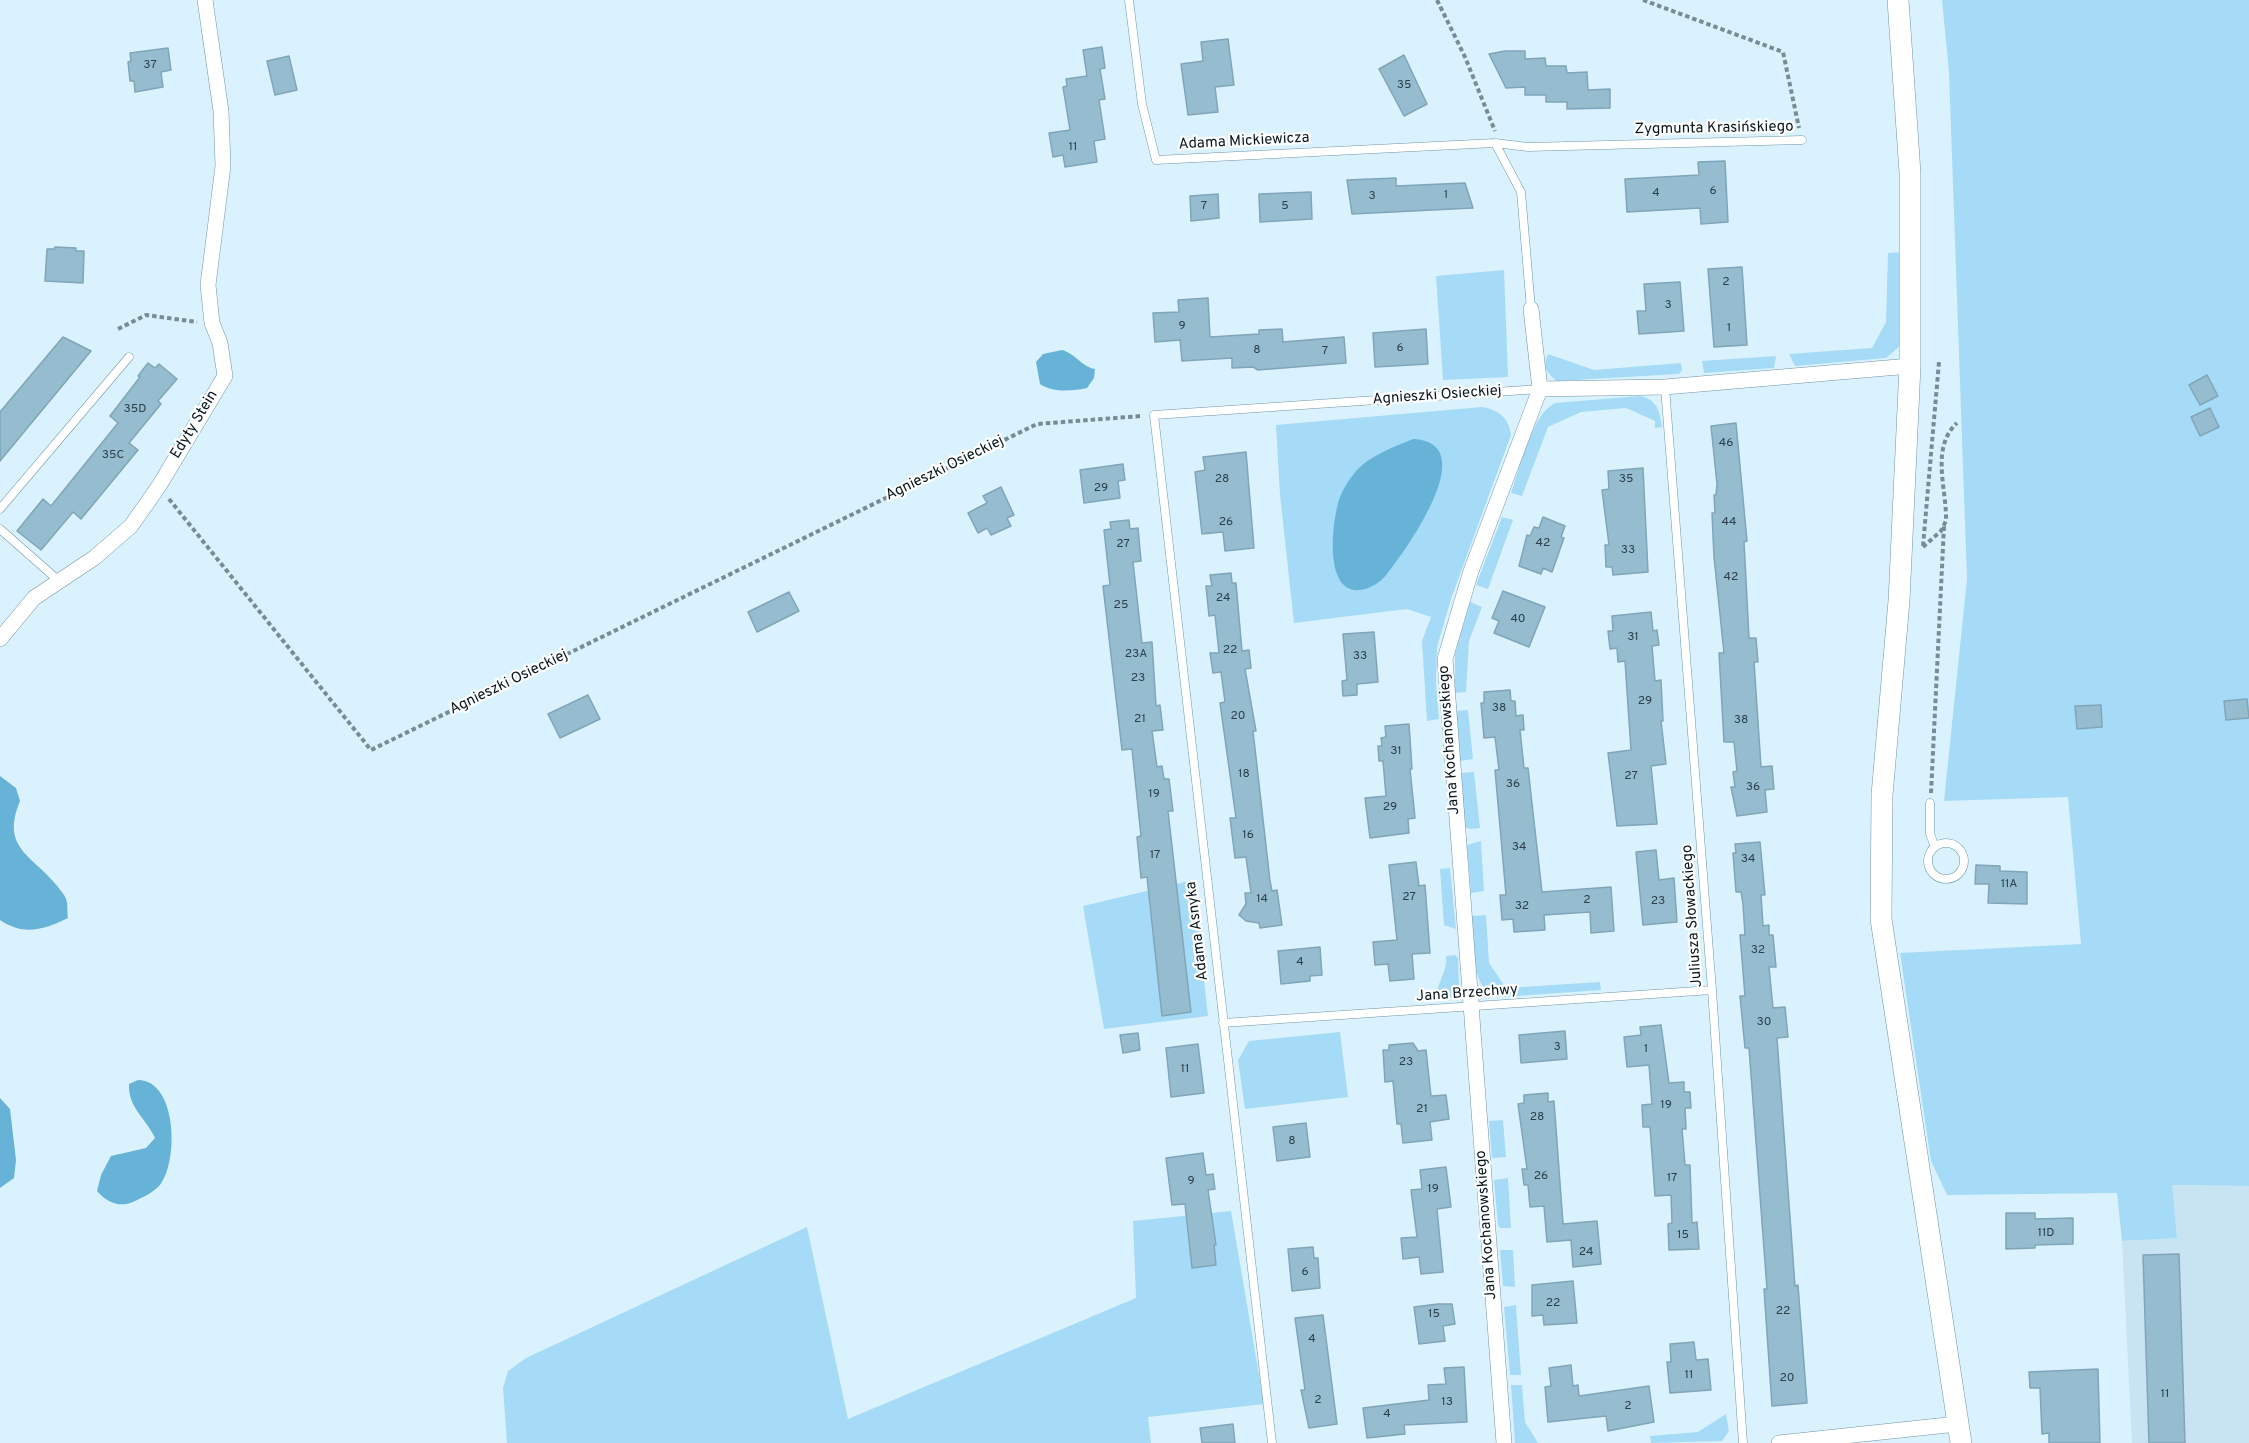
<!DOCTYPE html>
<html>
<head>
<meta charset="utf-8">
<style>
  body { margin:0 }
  canvas { display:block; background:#daf2fe }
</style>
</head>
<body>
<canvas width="2249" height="1443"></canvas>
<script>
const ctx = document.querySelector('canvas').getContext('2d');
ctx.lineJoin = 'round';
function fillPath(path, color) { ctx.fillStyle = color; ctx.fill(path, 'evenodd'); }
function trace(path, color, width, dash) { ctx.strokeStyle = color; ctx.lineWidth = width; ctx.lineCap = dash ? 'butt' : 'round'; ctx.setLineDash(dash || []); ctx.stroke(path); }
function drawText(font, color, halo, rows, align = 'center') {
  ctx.font = font + ' Overpass,sans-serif'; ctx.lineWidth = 4.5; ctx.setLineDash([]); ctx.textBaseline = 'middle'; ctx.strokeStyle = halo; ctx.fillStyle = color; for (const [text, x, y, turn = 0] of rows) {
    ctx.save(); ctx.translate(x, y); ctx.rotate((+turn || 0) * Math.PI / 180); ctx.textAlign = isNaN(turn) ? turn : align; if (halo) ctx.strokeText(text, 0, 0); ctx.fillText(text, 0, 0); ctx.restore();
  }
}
fillPath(new Path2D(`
  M2171 1185 2249 1186V1443H2132L2122 1241 2177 1238Z`), '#c8e3f2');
fillPath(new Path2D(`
  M1942 0H2249V1186L2172 1185 2177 1238 2122 1241 2117 1193 1947 1195 1931 1161 1900 953 2081 944 2068 797 1944 801 1967 579 1949 72Z
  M1902 252 1900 346 1886 358 1795 366 1789 354 1872 348 1886 322 1888 253Z
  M1504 270 1508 377 1443 380 1436 276Z
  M1548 354 1594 370 1681 363 1682 370 1679 374 1557 381C1547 373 1542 367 1548 354Z
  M1776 356 1774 368 1704 373 1702 361Z
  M1640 396C1657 399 1660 412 1662 427L1655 428V421L1626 408 1581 412 1548 427 1522 496 1511 493C1520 468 1531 415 1555 403Z
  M1482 407C1499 410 1509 418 1511 435L1451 599 1437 647 1436 683 1439 719 1427 721 1422 641 1431 617 1407 609 1294 623 1280 495 1276 425Z
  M1502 517 1513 520 1488 589 1476 585Z
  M1470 602 1482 607 1469 641 1466 692 1455 693V654Z
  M1468 710 1473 759 1460 761 1456 711Z
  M1474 772 1480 828 1470 829 1465 827 1461 773Z
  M1481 841 1484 891 1471 893 1467 845Z
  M1450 868 1456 929 1444 925 1440 869Z
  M1193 880 1208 1016 1104 1029 1083 906Z
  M1486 915 1489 963 1506 988 1600 982 1601 990 1502 997C1469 996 1474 941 1472 916Z
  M1455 955 1458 958 1459 985 1450 998 1436 1001C1435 985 1448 972 1446 956Z
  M1340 1032 1348 1097 1245 1109 1238 1060 1249 1041Z
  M1503 1120 1506 1157 1492 1158 1489 1121Z
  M1508 1178 1511 1228H1500L1498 1225 1494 1180Z
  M1231 1211 1264 1404 1148 1417 1151 1443H507L503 1388 508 1371 526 1358 807 1227 848 1419 1136 1298 1133 1221Z
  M1513 1250 1515 1287 1503 1286 1500 1250Z
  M1516 1305 1521 1375H1510L1504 1307Z
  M1511 1385H1522L1525 1422 1538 1443H1515Z
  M1726 1414 1729 1431 1722 1441 1651 1443 1650 1436 1698 1432Z`), '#a6dbf7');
fillPath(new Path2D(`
  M1062 350C1076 354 1082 367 1095 369L1094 378 1087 388C1073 391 1053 393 1040 384L1036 362 1043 354Z
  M1413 439C1484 442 1406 550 1387 574 1381 582 1370 589 1360 590 1323 594 1332 519 1340 497 1344 487 1350 478 1357 470 1371 455 1394 447 1413 439Z
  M0 776 16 788 20 801C0 849 33 855 58 887 60 890 65 895 66 899 68 904 67 912 68 918 43 930 24 936 0 920Z
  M138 1080C177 1080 179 1161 160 1185 153 1193 143 1197 133 1202 120 1208 106 1202 97 1191L101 1175 111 1156 146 1148 155 1138C146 1118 128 1108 129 1084Z
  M0 1098 10 1109 16 1160 14 1178 0 1188Z`), '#67b3d8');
const building = new Path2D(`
  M1228 39 1234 85 1215 87 1218 112 1188 115 1181 64 1203 61 1201 42Z
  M1102 47 1105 68 1100 69 1105 99 1099 100 1105 139 1094 141 1097 162 1065 167 1063 155 1053 157 1049 133 1070 130 1063 87 1067 86 1066 79 1087 76 1083 50Z
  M168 48 171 70 161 72 163 87 135 92 134 81H130L128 62 131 61 130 53Z
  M1505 51H1525V59L1545 58 1546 66H1566L1567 73 1587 72 1588 90 1610 89V108L1567 109V102H1546V95H1525V87L1506 88 1489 54Z
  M1404 55 1427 104 1404 116 1379 69Z
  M289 56 297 90 275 95 267 61Z
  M1725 161 1728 222 1701 224 1700 208 1627 212 1625 179 1699 175 1698 162Z
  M1396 178V186L1465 183 1473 208 1352 214 1347 180Z
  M1311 192 1312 219 1260 222 1259 194Z
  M1218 194 1219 218 1191 221 1190 196Z
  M55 247 76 248V251H84L83 283 45 281 47 249H54Z
  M1742 267 1747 345 1714 347 1708 269Z
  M1680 282 1684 331 1639 334 1637 311H1646L1644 284Z
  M1208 298 1210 337 1259 334V330L1282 329 1283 342 1344 337 1346 363 1258 370 1253 367 1232 368V358L1182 361 1180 340 1155 342 1153 313 1179 312 1178 300Z
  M1426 329 1428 364 1375 367 1373 333Z
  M63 337 91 351 0 461V412Z
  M148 363 155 368 159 364 177 379 158 401 161 404 129 443 138 450 81 519 73 512 41 550 17 531 43 499 51 506 118 423 110 416 140 377 138 376Z
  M2207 375 2218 396 2200 405 2189 385Z
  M2210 408 2219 427 2200 436 2191 417Z
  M1736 423 1747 541 1744 542 1749 638H1756L1758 662H1754L1761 767 1772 766 1774 789 1765 790 1767 812 1737 816 1731 787H1735L1733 772 1737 771 1734 742H1724L1719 653H1724L1714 557 1712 513H1715L1714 495H1716L1717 484 1711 426Z
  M1246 452 1254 548 1225 551 1223 532 1202 534 1195 472 1205 470 1203 457Z
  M1123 464 1125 480 1118 481 1120 498 1084 503 1080 470Z
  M1643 468 1648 572 1613 575 1612 567H1606L1605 545H1609L1602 490 1609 489 1608 471Z
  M1001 487 1014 515 1007 518 1011 526 991 535 987 528 978 533 968 513 987 503 983 496Z
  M1543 517 1565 526 1561 537 1564 538 1552 572 1543 568 1541 574 1519 566 1527 535 1530 536 1534 527 1539 528Z
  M1129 520 1130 529 1138 528 1141 561 1133 562 1142 643 1152 642 1156 706 1160 705 1163 730 1152 731 1157 767 1162 766 1164 779H1169L1173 811H1168L1191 1012 1162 1016 1147 877 1141 878 1137 837 1141 836 1132 749 1122 750 1103 586 1110 585 1104 530 1111 529 1110 522Z
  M1231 573 1232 583H1236L1242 651 1249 650 1251 668 1245 669 1256 731H1253L1270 881 1272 891 1277 890 1282 925 1260 928 1259 923 1246 921 1239 915 1246 904 1245 893H1251L1246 857 1235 858 1230 818H1236L1220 703 1225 702 1221 672 1213 673 1210 653H1219L1215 615 1209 616 1206 586H1212L1210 575Z
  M1503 591 1545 607 1529 647 1494 633 1499 621 1492 618Z
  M789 592 799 611 757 632 748 612Z
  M1651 612 1653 631 1657 630 1659 645 1652 646 1655 681 1661 680 1663 721H1661L1666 764 1651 766 1657 824 1617 826 1608 753 1631 750 1625 661 1618 662 1617 648 1610 649 1608 631H1613L1612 616Z
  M1374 632 1378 682 1357 684V695L1343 696 1342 681 1347 680 1343 634Z
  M1510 690 1511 701H1515L1516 716 1523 715 1524 730H1520L1524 768H1528L1542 892 1611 887 1614 931 1591 933 1590 912 1544 915 1545 930 1514 932 1513 919 1502 920 1500 895H1506L1495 770H1499L1495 737 1484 738 1481 703H1484V692Z
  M588 695 600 719 560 738 548 714Z
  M2247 699 2249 718 2226 720 2224 701Z
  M2101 705 2102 727 2077 729 2075 706Z
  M1409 724 1412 769H1410L1415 818 1408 819 1409 833 1370 838 1365 798 1386 796 1383 761H1379L1378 746H1382L1381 738 1386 737 1385 726Z
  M1760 842 1765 895H1761L1763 926 1769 925V935H1773L1776 967H1769L1773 1008 1785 1007 1788 1037 1777 1038 1795 1286 1798 1285 1807 1403 1772 1406 1764 1289H1767L1749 1048H1745L1740 996H1745L1740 935H1745L1743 904 1741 892H1736L1733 853H1736L1735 844Z
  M1656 850 1659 880 1674 878 1677 922 1643 925 1636 852Z
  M1416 862 1419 886 1425 885 1430 953 1412 954 1414 979 1390 981 1388 964 1375 965 1373 942 1397 940 1389 865Z
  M1976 865 2000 866V871L2027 872V904L1988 903 1989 884H1975Z
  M1320 947 1322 975 1310 976V981L1281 984 1278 951Z
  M1661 1025 1669 1083 1684 1082V1092H1690L1691 1108H1685L1686 1129H1682L1685 1165H1690L1692 1223 1697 1222 1699 1249 1669 1250 1668 1224 1672 1223 1671 1195 1655 1196 1650 1127H1643L1642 1105 1652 1104 1649 1065 1627 1067 1624 1037 1641 1035 1640 1027Z
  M1565 1031 1567 1059 1521 1063 1519 1035Z
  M1138 1033 1140 1050 1123 1053 1120 1035Z
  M1413 1043 1418 1051 1426 1050 1431 1096 1446 1095 1449 1119 1430 1122 1432 1140 1403 1143 1401 1124H1397L1393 1081 1385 1082 1383 1050H1389V1045Z
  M1198 1044 1204 1093 1171 1097 1166 1048Z
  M1548 1093V1102L1554 1101 1563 1224 1597 1221 1601 1264 1573 1267 1571 1240 1547 1242 1544 1206 1530 1207 1528 1185H1524L1522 1169H1527L1518 1104 1524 1103V1095Z
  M1306 1123 1310 1157 1277 1161 1273 1127Z
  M1203 1153 1206 1175 1213 1174 1215 1189 1208 1190 1216 1245H1214L1216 1265 1192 1268 1185 1204 1172 1205 1166 1158Z
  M1446 1167 1451 1207 1437 1209 1443 1272 1421 1274 1419 1257 1403 1259 1401 1238 1417 1237 1411 1190 1422 1189 1420 1170Z
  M2006 1213H2035V1219L2073 1218V1244L2035 1245V1248L2006 1249Z
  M1313 1247 1314 1258H1318L1320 1288 1292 1291 1288 1249Z
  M2179 1254 2185 1443H2149L2143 1255Z
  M1573 1281 1577 1323 1544 1325 1543 1315 1532 1316V1285Z
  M1438 1304H1452L1455 1324 1443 1326 1445 1341 1419 1344 1414 1307Z
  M1323 1315 1337 1424 1309 1428 1301 1390H1305L1295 1318Z
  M1694 1342 1696 1360 1708 1359 1711 1390 1670 1393 1667 1362H1671L1670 1344Z
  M1571 1365 1573 1386 1578 1385 1579 1396 1649 1386 1654 1422 1608 1431 1606 1416 1548 1422 1545 1387 1551 1386 1549 1368Z
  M1464 1367 1467 1422 1404 1425 1405 1434 1367 1438 1363 1408 1429 1400 1428 1385 1446 1384 1444 1368Z
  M2098 1369 2100 1443H2049V1433L2042 1434 2040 1388H2030L2029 1372Z
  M1233 1424 1235 1443H1202L1200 1428Z`);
fillPath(building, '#96bcd0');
trace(building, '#80a5b9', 1.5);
const lane = new Path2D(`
  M1129 0 1142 104 1156 160 1495 143 1528 147 1802 140
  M1495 143 1521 192 1531 309
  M1665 387 1712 990 1743 1443
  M0 509 129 357
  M0 529 59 581
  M1930 803V834L1935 847
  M1928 861a18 18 0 1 1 36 0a18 18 0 1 1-36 0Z
  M1223 1023 1712 990
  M1272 1443 1154 415 1540 389`);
const street = new Path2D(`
  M1540 389 1665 387 1910 366
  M0 639 34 598 94 558 131 526 159 486 225 376 220 343 212 323 208 285 223 166 221 111 205 0
  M1504 1443 1445 659 1471 571 1540 389 1531 309
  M1779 1443 1957 1424`);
const secondary = new Path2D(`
  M1898 0 1910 173V366L1899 601 1882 795 1881 919 1961 1443`);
trace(lane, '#7094a8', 9);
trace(street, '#7094a8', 16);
trace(secondary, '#7094a8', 22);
trace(new Path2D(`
  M1437 0 1465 57 1495 131
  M1643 0 1783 52 1799 128
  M118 329 146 315 197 322
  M169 499 371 750 1037 424 1141 416
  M1923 546 1939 362
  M1923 547 1941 531 1946 521C1947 489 1930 448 1957 423
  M1931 793 1944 526`), '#788c96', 4, [4.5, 3]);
trace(lane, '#fff', 8);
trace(street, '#fff', 15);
trace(secondary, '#fff', 21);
drawText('12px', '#2b404a', null, [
  ["37",150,66],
  ["35",1404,86],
  ["11",1073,148],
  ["6",1713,192],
  ["4",1656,194],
  ["1",1446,196],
  ["3",1372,197],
  ["7",1204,207],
  ["5",1285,207],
  ["2",1726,283],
  ["3",1668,306],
  ["9",1182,327],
  ["1",1729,329],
  ["6",1400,349],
  ["8",1257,351],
  ["7",1325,352],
  ["35D",135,410],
  ["46",1726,444],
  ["35C",113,456],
  ["28",1222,480],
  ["35",1626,480],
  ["29",1101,489],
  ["26",1226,523],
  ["44",1729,523],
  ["42",1543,544],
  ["27",1123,545],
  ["33",1628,551],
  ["42",1731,578],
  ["24",1223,599],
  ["25",1121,606],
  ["40",1518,620],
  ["31",1633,638],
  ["22",1230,651],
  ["23A",1136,655],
  ["33",1360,657],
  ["23",1138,679],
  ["29",1645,702],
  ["38",1499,709],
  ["20",1238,717],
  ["21",1140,720],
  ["38",1741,721],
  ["31",1396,752],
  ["18",1244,775],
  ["27",1631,777],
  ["36",1513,785],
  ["36",1753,788],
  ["19",1154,795],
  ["29",1390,808],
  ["16",1248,836],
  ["34",1519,848],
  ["17",1155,856],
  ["34",1748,860],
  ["11A",2009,885],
  ["27",1409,898],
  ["14",1262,900],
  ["2",1587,901],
  ["23",1658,902],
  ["32",1522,907],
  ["32",1758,951],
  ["4",1300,963],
  ["30",1764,1023],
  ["3",1557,1048],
  ["1",1646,1050],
  ["23",1406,1063],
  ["11",1185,1070],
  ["19",1666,1106],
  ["21",1422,1110],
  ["28",1537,1118],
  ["8",1292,1142],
  ["26",1541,1177],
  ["17",1672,1179],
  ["9",1191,1182],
  ["19",1433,1190],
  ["11D",2046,1234],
  ["15",1683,1236],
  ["24",1586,1253],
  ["6",1305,1273],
  ["22",1553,1304],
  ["22",1783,1312],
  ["15",1434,1315],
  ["4",1312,1340],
  ["11",1689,1376],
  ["20",1787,1379],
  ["11",2165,1395],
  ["2",1318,1401],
  ["13",1447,1403],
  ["2",1628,1407],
  ["4",1387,1415]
]);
drawText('15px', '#07161d', '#fff', [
  ["Zygmunta Krasińskiego",1714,129,-1],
  ["Adama Mickiewicza",1244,142,-3],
  ["Agnieszki Osieckiej",1437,396,-4],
  ["Edyty Stein",195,425,-59],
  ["Agnieszki Osieckiej",945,469,-26],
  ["Agnieszki Osieckiej",509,683,-26],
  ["Jana Kochanowskiego",1450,740,-94],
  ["Juliusza Słowackiego",1693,916,-94],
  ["Adama Asnyka",1198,931,-97],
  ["Jana Brzechwy",1467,994,-4],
  ["Jana Kochanowskiego",1487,1225,-94]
]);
</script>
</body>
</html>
